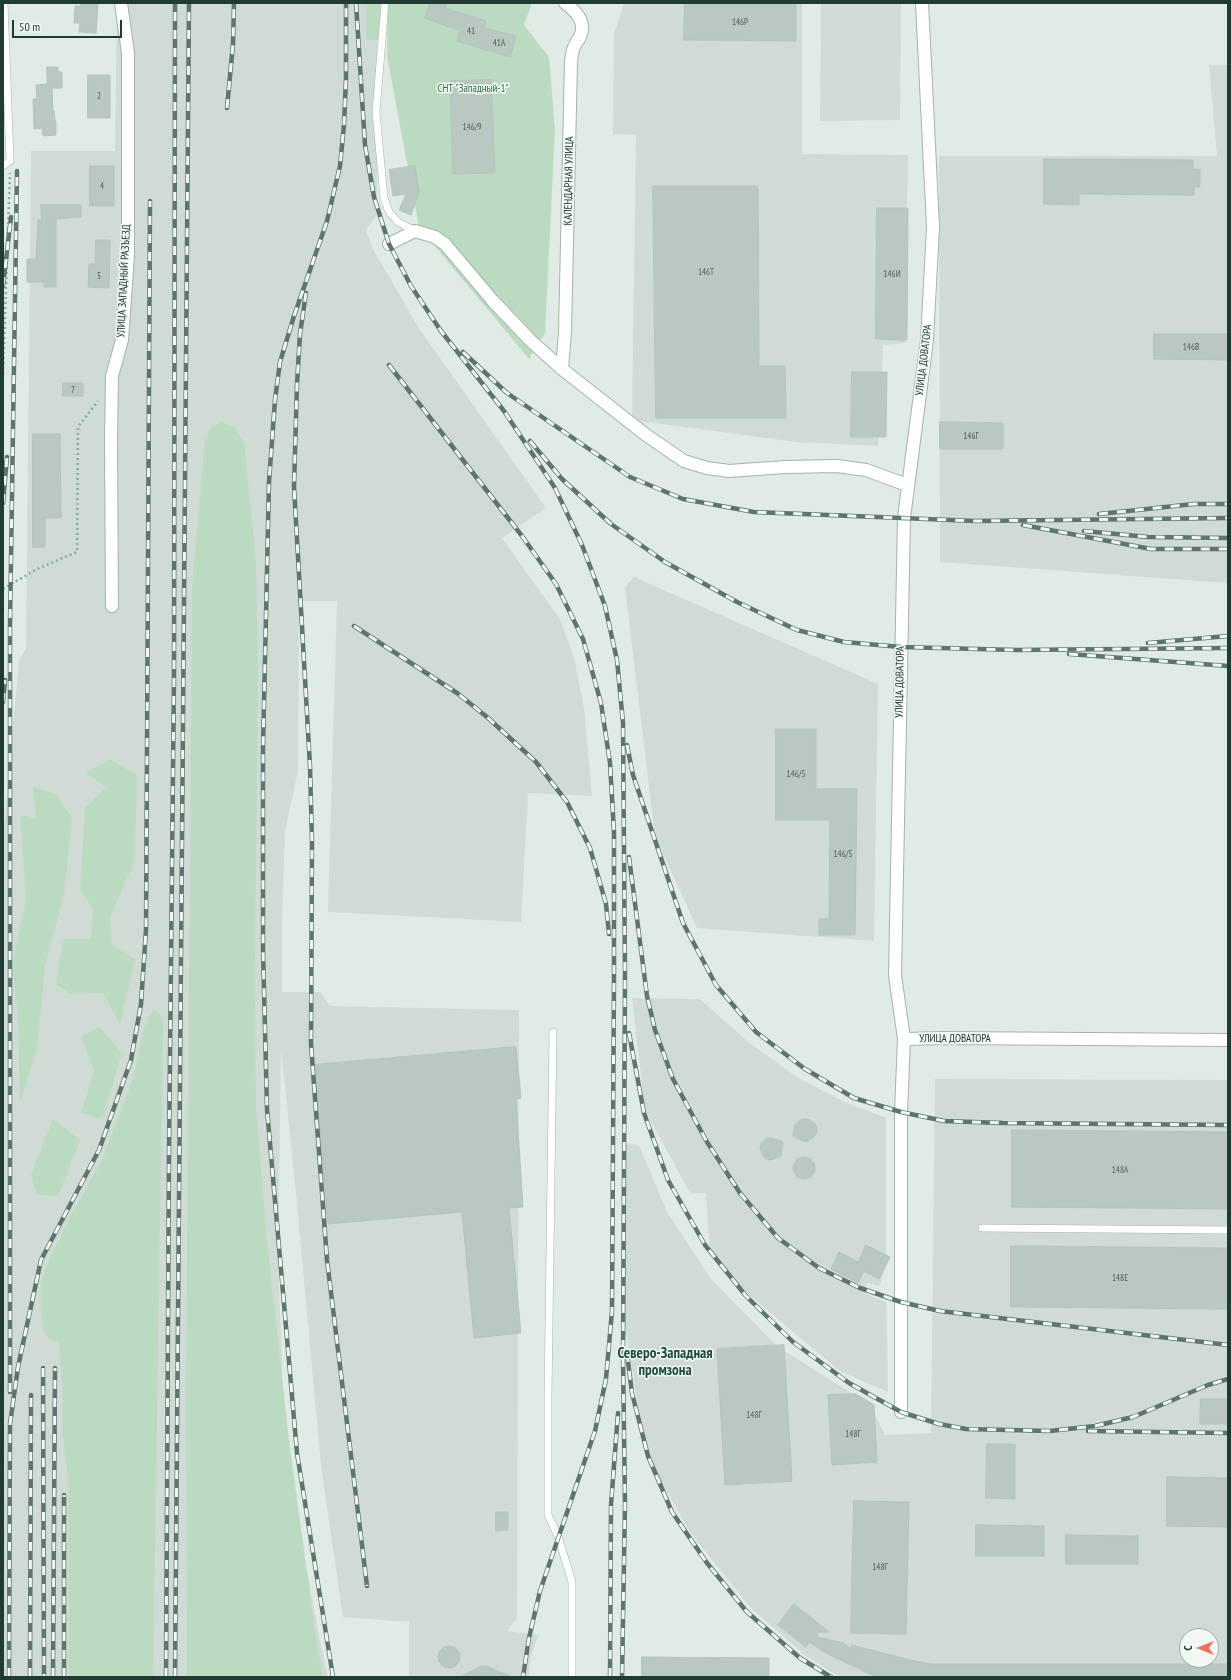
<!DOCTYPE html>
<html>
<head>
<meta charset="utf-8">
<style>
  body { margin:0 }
  #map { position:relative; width:1231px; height:1680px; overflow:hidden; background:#e1ebe6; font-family:"PT Sans Narrow",sans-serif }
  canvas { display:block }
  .frame { position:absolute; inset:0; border:4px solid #223b32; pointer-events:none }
  .north { position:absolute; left:1179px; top:1628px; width:40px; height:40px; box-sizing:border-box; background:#f1f8f4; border:1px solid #9eaca6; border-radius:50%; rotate:270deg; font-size:11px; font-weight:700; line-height:16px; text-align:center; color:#223b32 }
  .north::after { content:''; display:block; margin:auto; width:14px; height:18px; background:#eb755f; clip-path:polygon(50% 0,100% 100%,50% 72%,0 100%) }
  .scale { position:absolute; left:12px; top:20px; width:110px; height:18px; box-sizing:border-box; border:2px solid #223b32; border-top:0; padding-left:5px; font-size:12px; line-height:14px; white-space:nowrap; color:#223b32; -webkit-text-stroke:3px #f1f8f4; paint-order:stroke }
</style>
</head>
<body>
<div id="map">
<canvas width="1231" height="1680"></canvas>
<div class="frame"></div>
<div class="north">С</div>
<div class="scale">50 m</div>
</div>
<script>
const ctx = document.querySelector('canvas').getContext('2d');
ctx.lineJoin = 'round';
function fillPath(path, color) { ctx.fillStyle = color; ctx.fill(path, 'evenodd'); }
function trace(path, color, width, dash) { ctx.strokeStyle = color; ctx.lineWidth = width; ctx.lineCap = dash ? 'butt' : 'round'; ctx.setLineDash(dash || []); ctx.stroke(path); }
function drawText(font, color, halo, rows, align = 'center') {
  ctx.font = font + ' "PT Sans Narrow",sans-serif'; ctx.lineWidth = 3; ctx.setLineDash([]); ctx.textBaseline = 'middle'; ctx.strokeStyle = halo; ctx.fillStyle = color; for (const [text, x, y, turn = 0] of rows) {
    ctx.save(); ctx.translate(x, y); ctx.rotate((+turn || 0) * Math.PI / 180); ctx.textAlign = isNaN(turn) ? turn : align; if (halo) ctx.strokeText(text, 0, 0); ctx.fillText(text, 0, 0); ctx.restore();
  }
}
fillPath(new Path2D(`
  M117 3H377V214L366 230 373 249 418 327 546 508 502 538 561 621 575 661 584 708 592 796 528 793 521 922 328 912 337 601H301L299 590 298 771 285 831 282 918V992H321L330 1006 519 1010 517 1619 507 1631 538 1635 530 1660 529 1677H409V1622L343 1617 321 1465 296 1193 281 1048 278 1261 285 1448 321 1647 328 1677H3V837L19 661 26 648 31 151H115Z
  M624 3H802V154L908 155 905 343 883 345 878 446 796 442 632 420 636 135 613 134 614 34Z
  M821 3H901L900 120 820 121Z
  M1209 65H1228V583L940 562 939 156H1217Z
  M634 577 878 684 874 941 697 928 655 836 625 587Z
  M632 998 700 999 748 1042 797 1077 844 1102 886 1118V1267L879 1286 867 1283 863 1293 886 1302 888 1392 840 1371 749 1295 710 1252 706 1193H690L645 1110Z
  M935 1079 1228 1080V1677H839L806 1656 749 1606 689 1531 646 1455 625 1325 624 1144 639 1145 667 1212 711 1279 778 1347 870 1405 885 1435 931 1433ZM1187 1636H1211V1660H1187Z`), '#cfdbd4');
fillPath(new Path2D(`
  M366 3H384V40H366Z
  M388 3H532L524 25 549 57 555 130 545 333 529 359 419 227 387 56Z
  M220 422 233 426 244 442 256 562 258 663 255 972 256 1109 267 1242 289 1440 315 1632 323 1677H187L186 1398 192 586 205 441 210 429Z
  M110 759 137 775 135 860 110 917 112 945 135 959 120 1024 103 993 70 994 56 984 63 939H91L93 909 80 890 85 808 106 787 86 773Z
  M33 787 56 794 72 818 64 895 45 965 37 1049 20 1103 18 1015 12 965 26 899 20 815 36 819Z
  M156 1010 161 1015 163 1025 153 1677H69L68 1476 62 1427V1388L59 1342 49 1340 43 1330 41 1310V1282L49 1260 71 1216 103 1158 134 1076 144 1027 151 1013Z
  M99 1027 122 1053 102 1119 81 1113 94 1071 81 1037Z
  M53 1119 80 1140 58 1196 37 1195 31 1174Z`), '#bbdbc1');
const building = new Path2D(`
  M81 3H98L96 33 79 32 80 23H74L75 6H80Z
  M430 3H447L445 8 486 21 484 28 516 36 510 57 457 41 460 31 425 18Z
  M685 3H796V41L684 40Z
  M47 67H58V72H62V88H52L53 111H54L55 121H56V135L43 136 42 128 34 129 33 99H37L36 85 47 84Z
  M88 75H110V118H88Z
  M491 80 495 173 453 174 450 81Z
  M1044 159 1193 160V169H1200V187H1194V195L1079 194V205L1044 204Z
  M90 166H114V206H90Z
  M415 166 419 192 411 215 399 210 406 194 393 196 389 170Z
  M653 186H758L759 366H785L786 418H656Z
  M41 205H81V217L56 219V287H44V282H27V259H36L38 220H41Z
  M877 208H908L907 340 876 339Z
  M96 240H110L109 288 88 287 89 264H95Z
  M1154 334H1228V360L1154 359Z
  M852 372H887L886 437H851Z
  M63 383H83V396H63Z
  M940 422 1003 423V449H940Z
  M33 434H60L61 518H45V547H33Z
  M776 729H816V789H857L855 935H819V919H829L830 820H776Z
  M516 1047 521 1098 516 1099 523 1207 509 1208 521 1333 474 1338 462 1212 328 1224 314 1065Z
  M802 1119H808L812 1121 815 1124 817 1129 816 1134 813 1138 806 1142 793 1136 795 1125Z
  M1012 1130 1228 1132V1209L1012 1207Z
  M768 1138H773L783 1142 781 1156 774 1159 769 1160 765 1158 760 1149 761 1144Z
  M793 1168a11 11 0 1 1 22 0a11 11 0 1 1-22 0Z
  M866 1245 890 1257 879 1279 864 1271 858 1283 831 1269 839 1252 858 1262Z
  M1011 1246 1228 1248V1309L1011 1307Z
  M784 1345 792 1481 725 1485 717 1349Z
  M856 1394 874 1405 877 1462 832 1465 828 1395Z
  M1201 1399H1228V1424H1200Z
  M987 1444H1015V1499L986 1498Z
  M1167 1477 1228 1478V1527L1167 1526Z
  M854 1501 909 1502 906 1634 851 1633Z
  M496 1512H508V1530L496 1531Z
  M976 1525 1044 1526V1556H976Z
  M1066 1535 1138 1536V1564H1066Z
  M794 1604 829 1632H818L817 1637 843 1643 851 1649V1645L910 1660 931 1664H1228V1677H876L824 1652 809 1642 806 1647 778 1625Z
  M438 1657a11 11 0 1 1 22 0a11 11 0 1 1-22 0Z
  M642 1657 769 1658V1677H642Z
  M481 1666H486L512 1677H461Z`);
fillPath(building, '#b9c8c1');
trace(building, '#b4c4bc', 1);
const service = new Path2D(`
  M385 3 376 112 384 198 389 212 398 222 415 231
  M3 166 10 161 4 3
  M553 1032 548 1395V1515L558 1536 572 1582V1677
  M982 1228 1228 1230`);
const minor = new Path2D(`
  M389 244 415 231 435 237 445 244 493 301 531 341 562 369 646 435 684 461 707 468 729 471 785 467 837 466 866 470 907 485
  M562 369 565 332 571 61C572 56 572 50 575 45 576 42 579 40 580 37 587 22 576 11 565 3
  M112 606 111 441 112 376 122 340 128 255V53L121 3
  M904 1039 945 1038 1228 1040
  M901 1412V1112L904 1039 895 975 904 518 927 340 933 227 922 3`);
trace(service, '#a4b3ac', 8);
trace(minor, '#a4b3ac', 14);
trace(new Path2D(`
  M3 374 10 173
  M3 589 37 569 77 552 78 427 98 401`), '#83ad9c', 2.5, [2, 3]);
trace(service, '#fff', 7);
trace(minor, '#fff', 12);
const rail = new Path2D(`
  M356 3 365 145 374 197 389 244 411 286 441 331 504 411 555 488 582 545 605 606 617 660 623 723 625 978 623 1358 625 1504 622 1677
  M227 108 233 44 234 3
  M3 286 11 217
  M306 293 300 334 297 384 294 487 310 766 312 842 311 1044 327 1260 367 1586
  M463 352 507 393 630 477 683 499 754 512 975 521 1228 518
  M389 365 522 536 556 584 583 639 601 703 610 763 614 832V978L612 1311 606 1379 595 1431 540 1591 529 1638 523 1677
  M530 441 562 479 611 524 665 562 737 602 797 630 844 642 901 647 1017 650 1228 648
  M3 503 7 457
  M1099 514 1194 504H1228
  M1023 525 1151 549H1228
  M1084 531 1148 537 1228 538
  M354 626 457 693 487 717 536 762 567 802 590 848 606 904 609 934
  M1148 643 1228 636
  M1069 654 1228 666
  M3 702 5 680
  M627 745 633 775 683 923 716 985 756 1032 805 1069 854 1098 901 1112 944 1121 1003 1123 1228 1125
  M629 857 647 996 655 1030 673 1079 707 1142 740 1193 778 1238 819 1268 860 1288 901 1302 940 1311 1228 1345
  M629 1033 644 1113 668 1180 705 1245 746 1296 793 1342 849 1383 901 1412 939 1424 966 1429 1050 1431 1095 1426 1133 1417 1208 1385 1228 1379
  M627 1353 632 1393 648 1456 672 1512 707 1563 747 1612 800 1658 831 1677
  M43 1368 44 1677
  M10 1392V624L17 171
  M1088 1431 1228 1433
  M9 1677 10 1424 18 1367 41 1260 99 1150 131 1060 141 1004 146 930 150 201
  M30 1677 31 1395
  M53 1677 55 1368
  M64 1677V1495
  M166 1677 169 1152 174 677 175 3
  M175 1677 189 3
  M333 1677 297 1453 267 1109 263 949V748L269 482 275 400 280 362 294 316 327 221 340 166 344 125 346 78V3
  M610 1677 611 1505 618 1413`);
trace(rail, '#5d766d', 4.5);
trace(rail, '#f1f8f4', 3, [9]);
drawText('9px', '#485e56', null, [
  ["146Р",740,22],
  ["41",471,31],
  ["41А",499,43],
  ["2",99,96],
  ["146/9",472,127],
  ["4",102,186],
  ["146Т",706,272],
  ["146И",892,274],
  ["5",99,276],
  ["146В",1191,347],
  ["7",73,390],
  ["146Г",971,436],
  ["146/5",796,774],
  ["146/5",843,854],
  ["148А",1120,1170],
  ["148Е",1120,1278],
  ["148Г",754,1415],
  ["148Г",853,1434],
  ["148Г",880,1567]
]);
drawText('11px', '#2e6f42', '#f1f8f4', [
  ["СНТ \"Западный-1\"",473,89]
]);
drawText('11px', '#223b32', '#f1f8f4', [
  ["КАЛЕНДАРНАЯ УЛИЦА",569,181,-89],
  ["УЛИЦА ЗАПАДНЫЙ РАЗЪЕЗД",124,281,-87],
  ["УЛИЦА ДОВАТОРА",924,360,-83],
  ["УЛИЦА ДОВАТОРА",900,682,-89],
  ["УЛИЦА ДОВАТОРА",955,1039]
]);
drawText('bold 15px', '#1f4c3d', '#f1f8f4', [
  ["Северо-Западная",665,1354],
  ["промзона",665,1371]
]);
</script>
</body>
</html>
